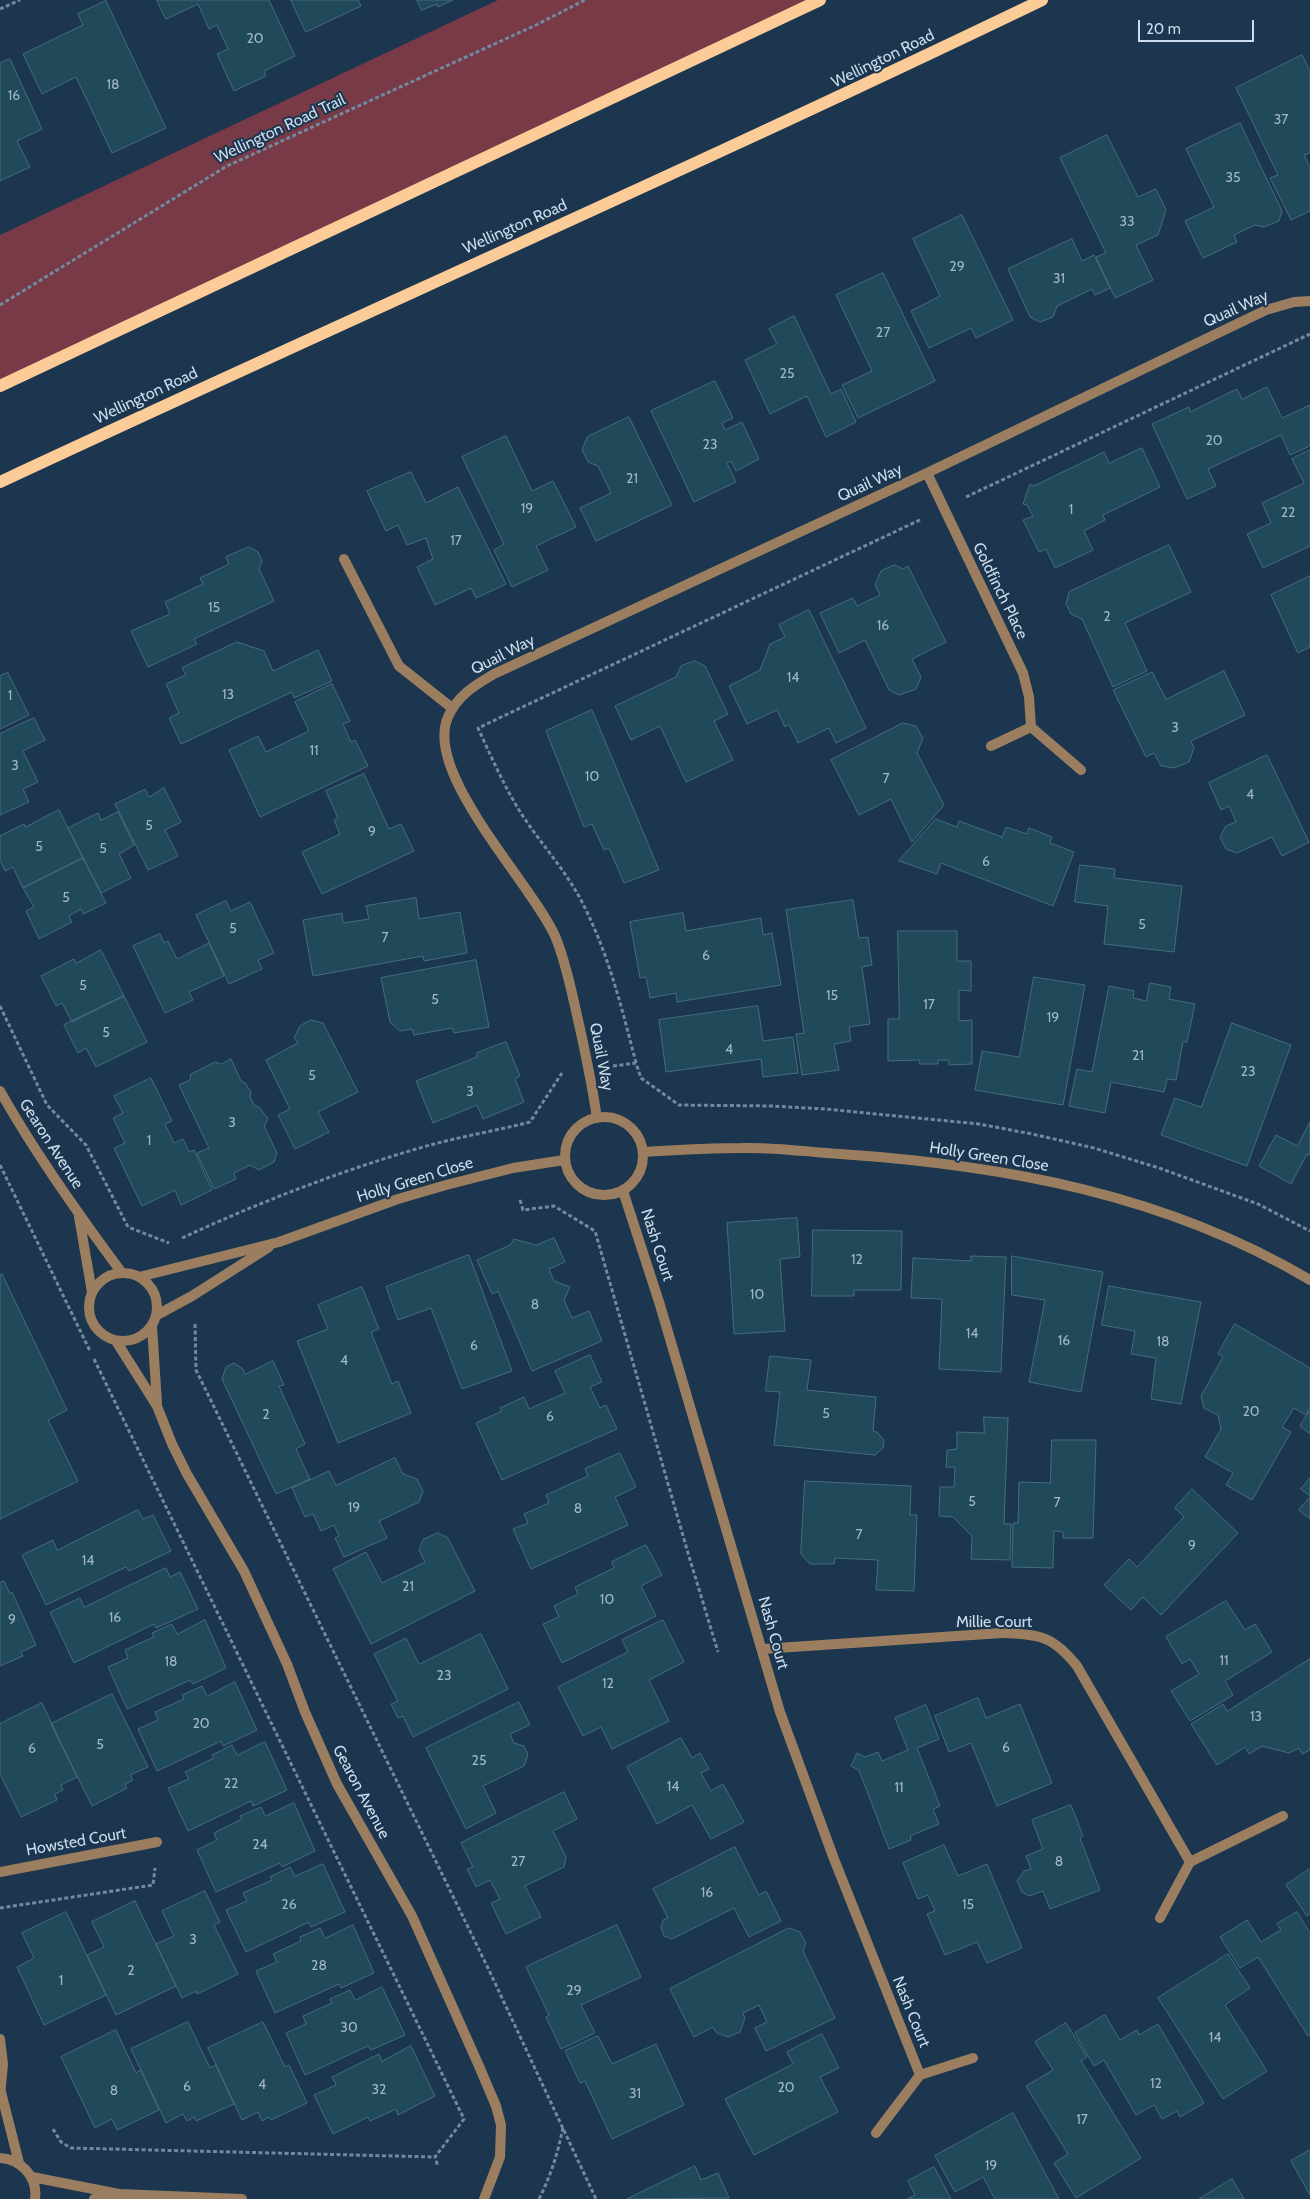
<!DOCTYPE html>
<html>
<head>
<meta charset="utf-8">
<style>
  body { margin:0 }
  #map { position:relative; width:1310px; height:2199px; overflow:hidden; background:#1b364e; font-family:Cabin,sans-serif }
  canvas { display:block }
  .scale { position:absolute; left:1138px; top:20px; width:116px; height:22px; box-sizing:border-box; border:2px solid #ccdcec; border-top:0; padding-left:6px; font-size:15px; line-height:18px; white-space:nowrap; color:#ccdcec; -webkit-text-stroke:4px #1b364e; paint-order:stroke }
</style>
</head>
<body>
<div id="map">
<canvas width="1310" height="2199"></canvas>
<div class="scale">20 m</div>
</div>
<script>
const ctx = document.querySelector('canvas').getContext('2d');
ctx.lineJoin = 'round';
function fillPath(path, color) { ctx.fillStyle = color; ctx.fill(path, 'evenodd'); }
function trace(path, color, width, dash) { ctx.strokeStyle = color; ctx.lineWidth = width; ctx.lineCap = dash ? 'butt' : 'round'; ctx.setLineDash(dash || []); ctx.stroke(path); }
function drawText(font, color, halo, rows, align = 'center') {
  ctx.font = font + ' Cabin,sans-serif'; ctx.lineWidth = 4; ctx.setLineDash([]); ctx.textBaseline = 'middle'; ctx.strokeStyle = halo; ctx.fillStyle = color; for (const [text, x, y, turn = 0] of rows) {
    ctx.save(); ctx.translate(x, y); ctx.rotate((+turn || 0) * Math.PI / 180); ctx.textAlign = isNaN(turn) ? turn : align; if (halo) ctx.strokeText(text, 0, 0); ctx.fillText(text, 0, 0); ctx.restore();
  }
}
fillPath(new Path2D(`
  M498 0H815L0 387V235Z`), '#783a47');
const building = new Path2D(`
  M157 0H269L295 56 264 71 266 76 234 91 217 54 228 49 217 25 209 29 198 4 166 19Z
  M291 0H358L361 6 306 32Z
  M417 0H453L438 7 437 4 422 10Z
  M106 1 166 128 112 153 76 77 42 94 23 54 83 25 78 14Z
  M1302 55 1310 71V153L1304 155 1310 167V211L1291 220 1270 178 1278 175 1236 88Z
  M10 59 42 129 17 141 30 167 0 181V63Z
  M1240 123 1282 211 1279 221 1264 227 1255 225 1234 235 1237 242 1203 258 1185 221 1214 207 1186 149Z
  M1107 135 1138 197 1156 189 1166 210 1158 235 1136 245 1153 280 1115 298 1096 257 1106 253 1060 158Z
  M962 215 1013 320 976 338 971 328 929 348 911 311 940 296 913 239Z
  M1072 239 1082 261 1094 255 1110 288 1095 295 1092 289 1057 306 1053 317 1040 322 1030 317 1008 269Z
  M883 273 935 381 858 418 842 385 872 371 836 295Z
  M794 316 831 394 841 389 856 422 826 437 807 396 770 414 745 360 777 344 769 329Z
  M715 381 733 418 722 423 725 430 742 422 759 459 736 471 731 461 727 463 736 482 694 502 651 411Z
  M1267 387 1282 418 1310 405V446L1290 455 1281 435 1208 469 1216 486 1187 499 1152 424 1189 407 1190 412 1237 389 1242 399Z
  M629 417 672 505 596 541 580 508 611 493 598 466 588 462 582 450 587 437Z
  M506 436 532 491 553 481 576 527 536 546 548 570 512 587 494 550 504 544 462 457Z
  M1142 448 1160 487 1103 515 1105 520 1084 531 1093 550 1055 568 1046 549 1039 552 1023 520 1033 516 1027 505 1023 504 1030 484 1034 486 1104 452 1109 463Z
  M1310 450V546L1263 568 1247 534 1271 523 1262 503 1304 483 1292 459Z
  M411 472 426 503 458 487 506 584 476 598 471 588 435 605 417 567 433 559 426 538 407 545 398 525 386 531 367 491Z
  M1169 545 1191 592 1125 623 1147 671 1113 687 1082 619 1071 614 1066 604 1069 592Z
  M249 547 258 552 262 561 259 569 274 601 194 639 197 644 148 667 131 631 170 614 165 602 203 584 200 578 229 564 226 557Z
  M895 565 903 569 908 566 946 642 912 659 921 677 916 689 899 695 889 690 865 640 839 653 820 613 853 598 857 606 880 595 875 585 881 571Z
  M1310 576V647L1298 653 1271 595Z
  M809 610 866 728 836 743 829 728 798 743 789 724 785 727 777 710 747 724 729 686 760 670 770 644 785 637 779 625Z
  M237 642 264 651 273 671 318 650 332 681 294 698 292 692 181 744 169 718 179 713 166 684 186 675 182 668Z
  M695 661 705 666 728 714 714 721 733 760 686 782 660 726 631 740 615 706 676 677 681 666Z
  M1224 671 1245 715 1191 741 1194 748 1189 762 1174 768 1161 766 1154 753 1146 757 1113 690 1152 672 1166 699Z
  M8 673 29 715 0 729V676Z
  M332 684 350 721 343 724 351 742 355 740 368 766 260 817 229 750 258 736 266 752 309 731 295 702Z
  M592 710 659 870 624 883 609 848 604 850 592 824 584 827 546 731Z
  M34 718 45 740 23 751 38 782 23 789 29 802 0 815V734Z
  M903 723 916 726 923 738 917 753 944 805 912 842 891 799 859 815 831 760Z
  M1267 755 1309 842 1282 856 1272 837 1237 853 1226 849 1220 837 1226 826 1236 822 1229 806 1221 810 1209 783Z
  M364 774 389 829 401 824 414 851 322 894 302 852 340 834 334 820 338 818 326 791Z
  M164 788 181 822 165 830 178 856 148 870 115 804 145 789 149 797Z
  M59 810 83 858 23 888 13 867 5 871 0 860V836L24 824 25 827Z
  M118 812 134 845 119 854 131 878 101 893 68 828 98 813 101 820Z
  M936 819 957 827 959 821 1002 837 1006 827 1027 834 1029 828 1052 837 1050 843 1074 852 1053 906 941 863 937 874 899 861Z
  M83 858 106 903 83 914 81 909 69 916 72 922 39 939 26 911 34 907 23 888Z
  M1080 865 1115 869 1114 878 1182 886 1174 952 1104 944 1108 906 1075 902Z
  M416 898 419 919 460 912 467 953 424 961 423 956 313 976 303 920 342 913 343 923 369 919 366 906Z
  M853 900 859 938 868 937 872 965 862 967 870 1024 849 1027 851 1041 834 1044 839 1070 802 1075 796 1034 804 1033 786 910Z
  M226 901 231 911 250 902 274 953 258 960 262 969 229 984 196 915Z
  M683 913 686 931 761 918 763 935 772 933 781 985 677 1002 676 993 650 998 646 977 640 978 630 922Z
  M898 931H957V961H971V991L959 990V1021L972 1020V1064L949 1065V1060H938V1064H920L919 1060 888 1061V1019H899Z
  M160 934 164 943 168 941 177 959 209 943 224 976 189 992 193 1000 165 1013 133 946Z
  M101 950 124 996 72 1022 62 1003 56 1006 41 976 74 959 76 963Z
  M476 960 489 1027 454 1033 452 1028 414 1035 412 1029 400 1031 390 1022 381 978Z
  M1034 977 1085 985 1063 1105 975 1090 982 1051 1019 1057Z
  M1150 983 1171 987 1169 999 1195 1004 1187 1042H1183L1176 1080 1167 1079 1164 1092 1111 1082 1105 1113 1069 1106 1077 1069 1092 1072 1109 986 1134 991 1133 998 1146 1001Z
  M124 996 147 1042 96 1067 86 1048 78 1053 64 1025Z
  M758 1006 763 1041 793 1037 798 1073 763 1077 761 1059 666 1072 659 1020Z
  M311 1020 323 1023 358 1092 318 1112 329 1132 295 1149 278 1115 290 1109 266 1060 298 1043 294 1038 300 1026Z
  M1232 1023 1291 1045 1247 1166 1161 1135 1175 1098 1201 1107Z
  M506 1042 520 1076 515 1079 524 1102 483 1119 477 1105 433 1123 416 1081 477 1057V1053Z
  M231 1059 241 1081 245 1083 251 1092 250 1097 254 1105 260 1108 268 1119 264 1126 277 1153 274 1162 259 1170 250 1165 234 1173 236 1179 214 1189 197 1153 209 1148 179 1085 190 1080 191 1074 215 1062 221 1064Z
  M151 1078 172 1121 165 1124 174 1143 183 1139 189 1152 194 1150 212 1190 181 1205 175 1190 142 1206 114 1148 125 1143 113 1118 123 1113 114 1096Z
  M1310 1122V1155L1307 1154 1291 1184 1259 1166 1276 1135 1297 1146Z
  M797 1218 800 1257 780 1259 785 1331 734 1334 727 1223Z
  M813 1230 902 1231 901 1290H854V1296H812Z
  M554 1238 565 1262 549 1269 554 1281 570 1287 564 1300 572 1318 589 1311 602 1341 532 1371 498 1291 492 1294 477 1260 510 1245 514 1239 536 1245Z
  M469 1255 512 1371 462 1389 431 1308 398 1320 386 1287Z
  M971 1256 1006 1257 1001 1372 939 1369 942 1299 911 1298 913 1258 971 1261Z
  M1012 1256 1103 1272 1081 1392 1029 1382 1045 1300 1012 1295Z
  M2 1274 67 1410 48 1420 78 1481 0 1519V1275Z
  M1109 1286 1201 1302 1181 1404 1151 1399 1156 1358 1131 1354 1135 1331 1102 1325Z
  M362 1287 379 1329 371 1332 392 1384 398 1381 411 1413 338 1443 297 1341 328 1329 318 1305Z
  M1235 1324 1310 1368V1408L1306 1415 1294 1408 1282 1427 1291 1432 1252 1500 1226 1485 1233 1473 1205 1457 1221 1429 1218 1415 1204 1408 1201 1396 1223 1357 1218 1354Z
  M590 1355 602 1382 590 1387 600 1408 606 1405 617 1429 502 1480 476 1423 502 1411 500 1408 524 1397 529 1409 565 1393 555 1371Z
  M770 1356 811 1360 807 1390 876 1397 873 1431 877 1432 884 1440 883 1448 875 1455 774 1445 780 1392 766 1391Z
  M273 1361 284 1385 279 1386 305 1444 296 1449 310 1479 276 1494 222 1379 226 1367 234 1363 243 1369 245 1374Z
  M1310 1411V1434L1300 1426Z
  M984 1417 1008 1418 1004 1524H1011L1010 1560 971 1559 972 1536 953 1517 939 1516 940 1487H954L955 1467H946L947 1450 957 1449V1432L984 1433Z
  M1052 1440H1096L1093 1538H1063V1532L1054 1531 1053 1568 1012 1567 1013 1523H1018L1019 1482 1050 1483Z
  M620 1453 636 1487 615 1497 628 1525 531 1569 513 1529 528 1523 524 1514 549 1503 546 1495 588 1476 585 1469Z
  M395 1458 403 1474 417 1479 423 1491 419 1502 379 1521 387 1538 344 1557 335 1538 339 1536 334 1525 321 1531 313 1514 305 1517 292 1488 329 1471 336 1485Z
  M1310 1478V1496L1301 1489Z
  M805 1481 911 1486 910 1515H917L914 1591 876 1590 878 1560 835 1558 834 1564H810L801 1554Z
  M1192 1489 1238 1533 1161 1615 1143 1597 1131 1610 1104 1585 1129 1559 1137 1567 1184 1517 1175 1508Z
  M1310 1497V1519L1299 1510Z
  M138 1510 143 1519 153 1515 171 1551 129 1571 126 1567 46 1605 22 1555 53 1540 57 1550Z
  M438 1533 448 1538 475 1591 371 1644 333 1569 366 1552 382 1583 425 1562 419 1550 423 1540Z
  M646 1545 662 1575 641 1586 656 1616 562 1663 543 1624 559 1617 554 1606 578 1594 575 1587 614 1568 612 1562Z
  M166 1568 170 1577 180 1572 198 1609 156 1628 154 1624 74 1663 50 1612 80 1598 84 1607Z
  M4 1581 10 1594 12 1592 36 1645 21 1652 23 1656 0 1666V1583Z
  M1226 1601 1245 1630 1255 1624 1272 1652 1225 1681 1233 1695 1190 1721 1171 1691 1199 1674 1190 1659 1182 1664 1166 1637Z
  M205 1620 226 1668 193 1684 190 1680 127 1709 108 1667 128 1658 125 1650 154 1637 152 1633 172 1624 177 1634Z
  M663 1620 684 1662 649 1680 669 1721 612 1749 601 1727 583 1736 558 1687 628 1652 622 1640Z
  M481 1634 508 1689 413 1737 403 1716 398 1718 391 1704 398 1701 374 1654 406 1638 419 1664Z
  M1310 1659V1750L1302 1754 1299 1748 1289 1753 1262 1746 1249 1754 1245 1747 1217 1765 1191 1724 1223 1704 1227 1711Z
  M235 1682 257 1730 223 1746 221 1741 157 1771 138 1729 158 1720 155 1712 184 1699 182 1695 202 1686 207 1696Z
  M112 1694 148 1767 130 1775 133 1780 125 1784 127 1788 92 1806 51 1724Z
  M978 1698 986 1718 1020 1704 1052 1783 997 1806 971 1743 949 1752 935 1716Z
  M519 1702 530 1725 510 1734 514 1743 524 1746 528 1755 524 1766 483 1786 496 1813 466 1829 426 1748Z
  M42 1703 77 1777 61 1785 63 1790 55 1794 57 1800 21 1817 0 1774V1724Z
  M926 1705 939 1739 917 1748 940 1806 933 1809 939 1824 910 1836 911 1840 889 1849 859 1770 851 1766 857 1753 865 1757 878 1752 882 1761 908 1750 895 1718Z
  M681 1738 692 1758 700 1753 709 1769 701 1773 711 1791 723 1784 744 1822 711 1839 692 1805 657 1824 627 1767Z
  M265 1742 287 1790 253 1806 251 1801 188 1831 168 1788 189 1779 185 1772 214 1758 212 1755 232 1745 237 1755Z
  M564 1792 577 1819 553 1831 566 1857 564 1867 525 1886 541 1917 506 1934 491 1903 500 1899 490 1880 476 1887 467 1869 473 1867 461 1843Z
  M294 1803 315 1851 282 1867 280 1863 216 1892 197 1850 217 1840 214 1833 242 1819 240 1816 261 1807 265 1816Z
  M1071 1805 1083 1836 1080 1838 1100 1890 1050 1909 1043 1891 1029 1896 1022 1892 1017 1881 1024 1871 1031 1869 1026 1856 1043 1849 1032 1820Z
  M944 1845 958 1876 987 1864 1022 1948 987 1963 977 1942 945 1955 927 1914 935 1911 928 1895 918 1899 903 1863Z
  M735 1847 759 1895 766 1891 781 1921 749 1937 734 1908 672 1939 664 1936 661 1927 663 1920 668 1918 653 1889Z
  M323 1864 345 1912 311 1927 309 1922 246 1952 226 1910 247 1901 243 1893 272 1880 270 1877 290 1867 295 1876Z
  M1310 1869V1914L1307 1916 1286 1885Z
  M205 1891 220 1922 214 1925 238 1974 197 1994 196 1991 182 1998 156 1944 174 1936 162 1911Z
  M135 1901 176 1986 116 2015 87 1955 104 1947 92 1922Z
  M66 1912 106 1995 44 2025 17 1967 34 1958 22 1933Z
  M1297 1912 1310 1933V2035L1308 2036 1258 1957 1240 1968 1220 1937 1247 1920 1261 1942 1281 1930 1277 1924Z
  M353 1925 374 1973 341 1988 339 1984 275 2013 256 1971 277 1962 273 1954 301 1941 300 1937 320 1928 325 1938Z
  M617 1925 641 1977 581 2005 595 2033 561 2049 546 2017 549 2015 526 1967Z
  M789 1928 800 1932 806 1943 803 1951 835 2018 766 2051 755 2028 767 2022 759 2005 743 2013 745 2018 740 2032 728 2037 717 2033 713 2027 694 2037 670 1989Z
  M1228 1954 1250 1988 1225 2005 1267 2071 1223 2099 1158 1998Z
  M382 1987 405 2035 371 2050 368 2046 305 2075 286 2033 306 2024 303 2016 332 2003 330 1999 350 1990 355 2000Z
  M1105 2015 1120 2040 1137 2030 1139 2035 1158 2024 1204 2103 1180 2117 1177 2111 1162 2119 1154 2105 1136 2115 1104 2060 1094 2066 1075 2033Z
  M188 2022 210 2068 216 2065 234 2104 196 2121 194 2117 187 2121 183 2114 166 2123 131 2049Z
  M263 2022 285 2067 289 2065 307 2103 271 2120 269 2117 262 2121 258 2112 242 2120 208 2048Z
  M1066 2023 1087 2057 1081 2061 1141 2158 1076 2198 1054 2163 1068 2154 1026 2086 1053 2070 1035 2042Z
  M116 2030 136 2073 141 2070 159 2110 117 2130 112 2119 95 2128 61 2057Z
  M822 2034 839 2068 820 2077 838 2112 754 2155 725 2099 793 2064 787 2052Z
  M598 2036 612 2064 656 2044 684 2105 612 2139 585 2081 580 2083 565 2051Z
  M411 2046 435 2096 398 2115 396 2109 370 2121 368 2117 333 2134 314 2095 336 2085 332 2077 379 2054 382 2061Z
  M1013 2113 1059 2199H995L983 2177 955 2192 935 2156Z
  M1310 2150V2195L1291 2161Z
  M695 2166 701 2180 718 2173 729 2198 627 2199Z
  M934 2167 951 2199H907L915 2195 908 2181Z
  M1232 2179 1244 2199H1199Z`);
fillPath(building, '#20495a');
trace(building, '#446d7f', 1);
trace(new Path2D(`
  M0 9 20 0
  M0 305 227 166 536 25 585 0
  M966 497 1310 334
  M0 1006 47 1105 86 1145 128 1227 169 1243
  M636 1063C622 1009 609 955 583 904 566 870 539 842 519 810 503 784 491 756 478 728L922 519
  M613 1066 636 1063 641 1078 679 1105 772 1106 825 1109 979 1124 1032 1134 1094 1148 1159 1168 1258 1204 1310 1231
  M0 1165 90 1351
  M520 1200 523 1210 554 1206 595 1231 688 1553 718 1652
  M182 1238C260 1202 340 1171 423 1147 458 1137 495 1131 530 1122L562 1073
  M195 1324 196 1370 488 1968 596 2199
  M94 1359 464 2119 435 2157 438 2167
  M0 1908 153 1885 155 1868
  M53 2129 61 2142 71 2148 435 2157
  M539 2199C551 2175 558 2153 563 2127`), '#73899d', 3, [4, 2.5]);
trace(new Path2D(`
  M927 473 1023 673 1029 697 1031 727
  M344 559 399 666 452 708
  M991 746 1031 727 1081 770
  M0 1091C36 1155 78 1214 122 1273
  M565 1156a39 39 0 1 1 78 0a39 39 0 1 1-78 0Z
  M597 1118C591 1078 583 1041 574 1002 569 980 564 957 555 936 532 884 423 773 448 717 457 696 475 685 494 674L927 473 1266 310 1294 302 1310 301
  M644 1152C676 1150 709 1148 742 1148 775 1147 808 1152 840 1154 1005 1165 1167 1195 1310 1280
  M623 1191 660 1305 780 1712 834 1859 920 2075
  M79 1217 92 1292
  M89 1307a34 34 0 1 1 68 0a34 34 0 1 1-68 0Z
  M139 1277 279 1242 398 1199 446 1185 513 1168 564 1160
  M157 1315 192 1296 269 1247
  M152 1327 157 1403
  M116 1341 157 1406 172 1444 187 1474 244 1571 287 1664 305 1712 337 1784 412 1916 479 2066 496 2106 501 2125 500 2157 484 2199
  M762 1649 1002 1633C1040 1635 1052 1635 1077 1666L1190 1862
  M0 1872 157 1842
  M1160 1918 1190 1862 1283 1816
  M0 2039 3 2064 0 2096
  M1 2092 19 2163
  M876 2133 920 2075 973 2058
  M0 2158C21 2159 38 2177 35 2199
  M32 2177 119 2194 242 2199
  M94 2199 113 2195`), '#9b7e60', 10);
trace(new Path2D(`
  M0 386 820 0
  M0 482C347 320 697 166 1042 0`), '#fbcb98', 12);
drawText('14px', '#a1b7c8', null, [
  ["20",255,39],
  ["18",113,85],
  ["16",14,96],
  ["37",1281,120],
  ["35",1233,178],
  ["33",1127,222],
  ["29",957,267],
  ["31",1059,279],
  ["27",883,333],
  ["25",787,374],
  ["20",1214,441],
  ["23",710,445],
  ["21",632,479],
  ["19",527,509],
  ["1",1071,510],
  ["22",1288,513],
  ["17",456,541],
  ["15",214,608],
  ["2",1107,617],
  ["16",883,626],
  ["14",793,678],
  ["13",228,695],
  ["1",10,696],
  ["3",1175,728],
  ["11",314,751],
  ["3",15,766],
  ["10",592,777],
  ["7",886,779],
  ["4",1250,795],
  ["5",149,826],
  ["9",372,832],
  ["5",39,847],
  ["5",103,849],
  ["6",986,862],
  ["5",66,898],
  ["5",1142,925],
  ["5",233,929],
  ["7",385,938],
  ["6",706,956],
  ["5",83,986],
  ["15",832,996],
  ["5",435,1000],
  ["17",929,1005],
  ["19",1053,1018],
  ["5",106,1033],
  ["4",729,1050],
  ["21",1138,1056],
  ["23",1248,1072],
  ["5",312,1076],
  ["3",470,1092],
  ["3",232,1123],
  ["1",149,1141],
  ["12",857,1260],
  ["10",757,1295],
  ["8",535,1305],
  ["14",972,1334],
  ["16",1064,1341],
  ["18",1163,1342],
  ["6",474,1346],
  ["4",344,1361],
  ["20",1251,1412],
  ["5",826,1414],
  ["2",266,1415],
  ["6",550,1417],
  ["5",972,1502],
  ["7",1057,1503],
  ["19",354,1508],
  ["8",578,1509],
  ["7",859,1535],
  ["9",1192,1546],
  ["14",88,1561],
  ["21",408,1587],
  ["10",607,1600],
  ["16",115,1618],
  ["9",12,1620],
  ["11",1224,1661],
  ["18",171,1662],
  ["23",444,1676],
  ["12",608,1684],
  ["13",1256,1717],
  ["20",201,1724],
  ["5",100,1745],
  ["6",1006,1748],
  ["6",32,1749],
  ["25",479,1761],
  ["22",231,1784],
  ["14",673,1787],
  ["11",899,1788],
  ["24",260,1845],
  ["27",518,1862],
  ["8",1059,1862],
  ["16",707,1893],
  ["26",289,1905],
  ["15",968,1905],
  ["3",193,1940],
  ["28",319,1966],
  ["2",131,1971],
  ["1",61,1981],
  ["29",574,1991],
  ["30",349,2028],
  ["14",1215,2038],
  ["12",1156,2084],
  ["4",262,2085],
  ["6",187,2087],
  ["20",786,2088],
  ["32",379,2090],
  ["8",114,2091],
  ["31",635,2094],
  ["17",1082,2120],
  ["19",991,2166]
]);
drawText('16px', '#ccdcec', '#1b364e', [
  ["Wellington Road",883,59,-26],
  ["Wellington Road Trail",280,129,-25],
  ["Wellington Road",515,227,-24],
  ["Quail Way",1236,309,-24],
  ["Wellington Road",146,396,-25],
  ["Quail Way",870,483,-25],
  ["Goldfinch Place",1000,591,64],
  ["Quail Way",503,655,-27],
  ["Quail Way",601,1057,79],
  ["Gearon Avenue",51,1144,57],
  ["Holly Green Close",989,1157,9],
  ["Holly Green Close",415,1180,-17],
  ["Nash Court",657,1245,72],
  ["Millie Court",994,1622],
  ["Nash Court",773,1633,74],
  ["Gearon Avenue",361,1792,62],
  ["Howsted Court",76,1842,-10],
  ["Nash Court",911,2012,68]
]);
</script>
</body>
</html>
